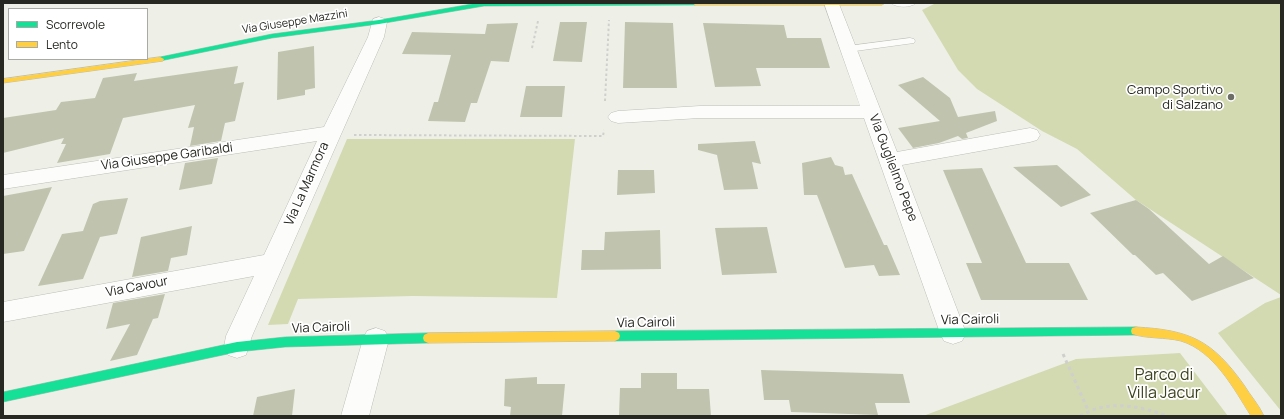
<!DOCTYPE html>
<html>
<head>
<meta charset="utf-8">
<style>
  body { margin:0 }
  #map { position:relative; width:1284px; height:419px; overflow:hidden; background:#eef0e7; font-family:Manrope,sans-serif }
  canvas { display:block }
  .frame { position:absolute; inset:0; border:4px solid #272821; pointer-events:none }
  .legend { position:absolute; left:8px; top:8px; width:140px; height:52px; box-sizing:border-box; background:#fff; border:1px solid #a9a9a6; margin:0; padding:5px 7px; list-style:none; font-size:12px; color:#272821 }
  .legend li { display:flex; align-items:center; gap:8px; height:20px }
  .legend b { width:20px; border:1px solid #a9a9a6 }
</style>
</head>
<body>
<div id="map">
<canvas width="1284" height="419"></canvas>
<div class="frame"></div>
<ul class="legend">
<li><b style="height:5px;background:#16e098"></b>Scorrevole</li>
<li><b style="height:5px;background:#ffcf43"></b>Lento</li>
</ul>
</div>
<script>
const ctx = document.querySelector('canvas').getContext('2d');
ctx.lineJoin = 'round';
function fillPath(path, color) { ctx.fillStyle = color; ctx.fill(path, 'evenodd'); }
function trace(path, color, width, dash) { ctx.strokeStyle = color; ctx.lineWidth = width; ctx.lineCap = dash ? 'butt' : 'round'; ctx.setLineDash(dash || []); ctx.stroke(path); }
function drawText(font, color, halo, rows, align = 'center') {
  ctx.font = font + ' Manrope,sans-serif'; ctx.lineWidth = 3.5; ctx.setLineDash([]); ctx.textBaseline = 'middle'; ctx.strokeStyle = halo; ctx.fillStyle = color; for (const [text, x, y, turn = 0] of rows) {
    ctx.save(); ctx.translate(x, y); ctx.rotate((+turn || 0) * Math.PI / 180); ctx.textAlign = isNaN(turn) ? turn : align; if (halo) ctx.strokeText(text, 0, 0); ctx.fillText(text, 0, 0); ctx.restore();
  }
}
fillPath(new Path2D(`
  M936 3H1281V295L1136 200 1077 149 1042 131 977 89 958 70 922 10Z
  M347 139H575L557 298 413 296 298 299 288 324 268 325Z
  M1281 297V411L1218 333 1265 303Z
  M1180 353 1228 416H923L1076 359Z`), '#d3dab1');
fillPath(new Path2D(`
  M560 22H587L582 62 553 61Z
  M625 22 673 23 677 88H623Z
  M518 23 509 62 491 61 477 103H471L465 122 428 121 434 102H438L451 55 402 54 412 32 485 34 487 24Z
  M703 23 784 25 787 38H821L830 68H756L761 86 715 87Z
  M314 46 315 88 305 90V95L277 100 278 52Z
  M238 66 234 84 244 82 235 121 225 123 221 141 190 146 194 127 188 128 195 105 123 118 110 154 57 163 66 144H61L64 138 3 153V118L56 110 61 102 95 98 103 78 137 73 134 81Z
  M923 77 950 98 958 117 995 111 997 121 966 133 968 138 962 139 958 136 939 143 913 148 898 128 940 121 898 85Z
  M526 86H565L562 117H520Z
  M755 141 761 164 752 162 758 189 724 190 717 155 698 150V144Z
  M831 157 835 165 843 167 845 175 852 174 884 245H887L900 275 879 276 874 265 845 268 817 195H804L802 163Z
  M218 158 212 184 179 190 185 163Z
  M1057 165 1091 195 1061 207 1013 167Z
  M982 168 1026 263H1069L1088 300H981L966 263H982L943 170Z
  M618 170H654L655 193 617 195Z
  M52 187 24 251 3 254V196Z
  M128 198 117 234 100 237 83 279 38 286 62 234 83 231 93 204 100 201Z
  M1136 200 1149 209 1209 264 1223 256 1254 278 1192 301 1163 273 1156 275 1135 255H1133L1090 213Z
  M192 226 187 255 171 258 168 271 132 277 141 237Z
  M767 227 777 273 722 275 715 228Z
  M660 230 661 269 581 270 582 250H604L605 232Z
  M165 294 158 318 153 319 137 355 110 361 130 324 106 329 113 303Z
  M761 370 903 374 910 403H875L878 415 791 412 789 400H764Z
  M641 373H677V389H709L711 416H619L620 388H641Z
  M537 377V384H565L562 416H510L511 407 504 406 505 379Z
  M295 389 292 416H253L257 397Z`), '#c0c4ae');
const lane = new Path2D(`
  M891 3H916C911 8 896 8 891 3Z
  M910 38 914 39 915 41 914 43 848 52 843 49 848 46Z`);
const street = new Path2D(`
  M824 3 839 4 897 152 1030 128 1037 130 1040 135 1037 140 1030 142 902 165 966 333 962 341 953 344 944 341 940 333 864 118H700L618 123 611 121 608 117 611 113 618 111 700 106H860Z
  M379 17 385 19 387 22 384 37 252 336 246 355 237 358 228 355 224 347 226 336 254 276 3 322V302L264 255 317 141 3 189V175L324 127 368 37 373 19Z
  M376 328 385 331 389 339 369 416H341L363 339 367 331Z`);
const fast = new Path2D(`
  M478 3H698L695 5 484 6 379 24 272 38 160 61 156 59 160 57 272 34 379 20Z
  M1136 327 1140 328 1141 331 1140 334 1136 335 615 341 611 339 610 336 611 333 615 331Z
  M428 333 432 335 433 338 432 341 428 343 285 347 237 352 3 402V392L237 342 285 337Z`);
const slow = new Path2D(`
  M692 3H885L882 5H695Z
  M160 57 164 59 163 61 3 83V79Z
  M1136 327C1190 330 1212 340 1244 385 1250 395 1259 405 1264 416H1251C1234 389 1214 351 1181 341 1165 337 1147 339 1132 334L1131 331 1132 328Z
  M615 331 619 333 620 336 619 339 615 341 428 343 424 341 423 338 424 335 428 333Z`);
trace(lane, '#bcbdb6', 1);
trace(street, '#bcbdb6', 1);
trace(fast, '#bcbdb6', 1);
trace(slow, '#bcbdb6', 1);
trace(new Path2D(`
  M532 48 538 21
  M605 101 609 20
  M354 135 603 136 604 130`), '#cfcfcc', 2, [2.5, 2.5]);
trace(new Path2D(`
  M1063 354 1088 410
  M1080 416C1109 399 1138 406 1168 416`), '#cfcfcc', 3, [3.5, 3.5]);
fillPath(lane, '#fcfdfb');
fillPath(street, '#fcfdfb');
fillPath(fast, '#16e098');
fillPath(slow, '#ffcf43');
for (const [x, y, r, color] of [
  [1231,97,4,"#6d6e66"]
]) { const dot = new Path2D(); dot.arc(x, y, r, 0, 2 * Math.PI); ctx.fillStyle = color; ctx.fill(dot); trace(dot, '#fff', 1.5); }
drawText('11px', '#272821', '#fff', [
  ["Via Giuseppe Mazzini",295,22,-9]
]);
drawText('13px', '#272821', '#fff', [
  ["Campo Sportivo",1223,90],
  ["di Salzano",1223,105]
], 'right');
drawText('13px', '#272821', '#fff', [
  ["Via Giuseppe Garibaldi",167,157,-8],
  ["Via Guglielmo Pepe",893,168,69],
  ["Via La Marmora",307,184,-66],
  ["Via Cavour",137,287,-11],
  ["Via Cairoli",970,320,-1],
  ["Via Cairoli",646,323,-1],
  ["Via Cairoli",321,328,-2]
]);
drawText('16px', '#3c411b', '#fff', [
  ["Parco di",1164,376],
  ["Villa Jacur",1164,394]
]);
</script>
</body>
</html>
